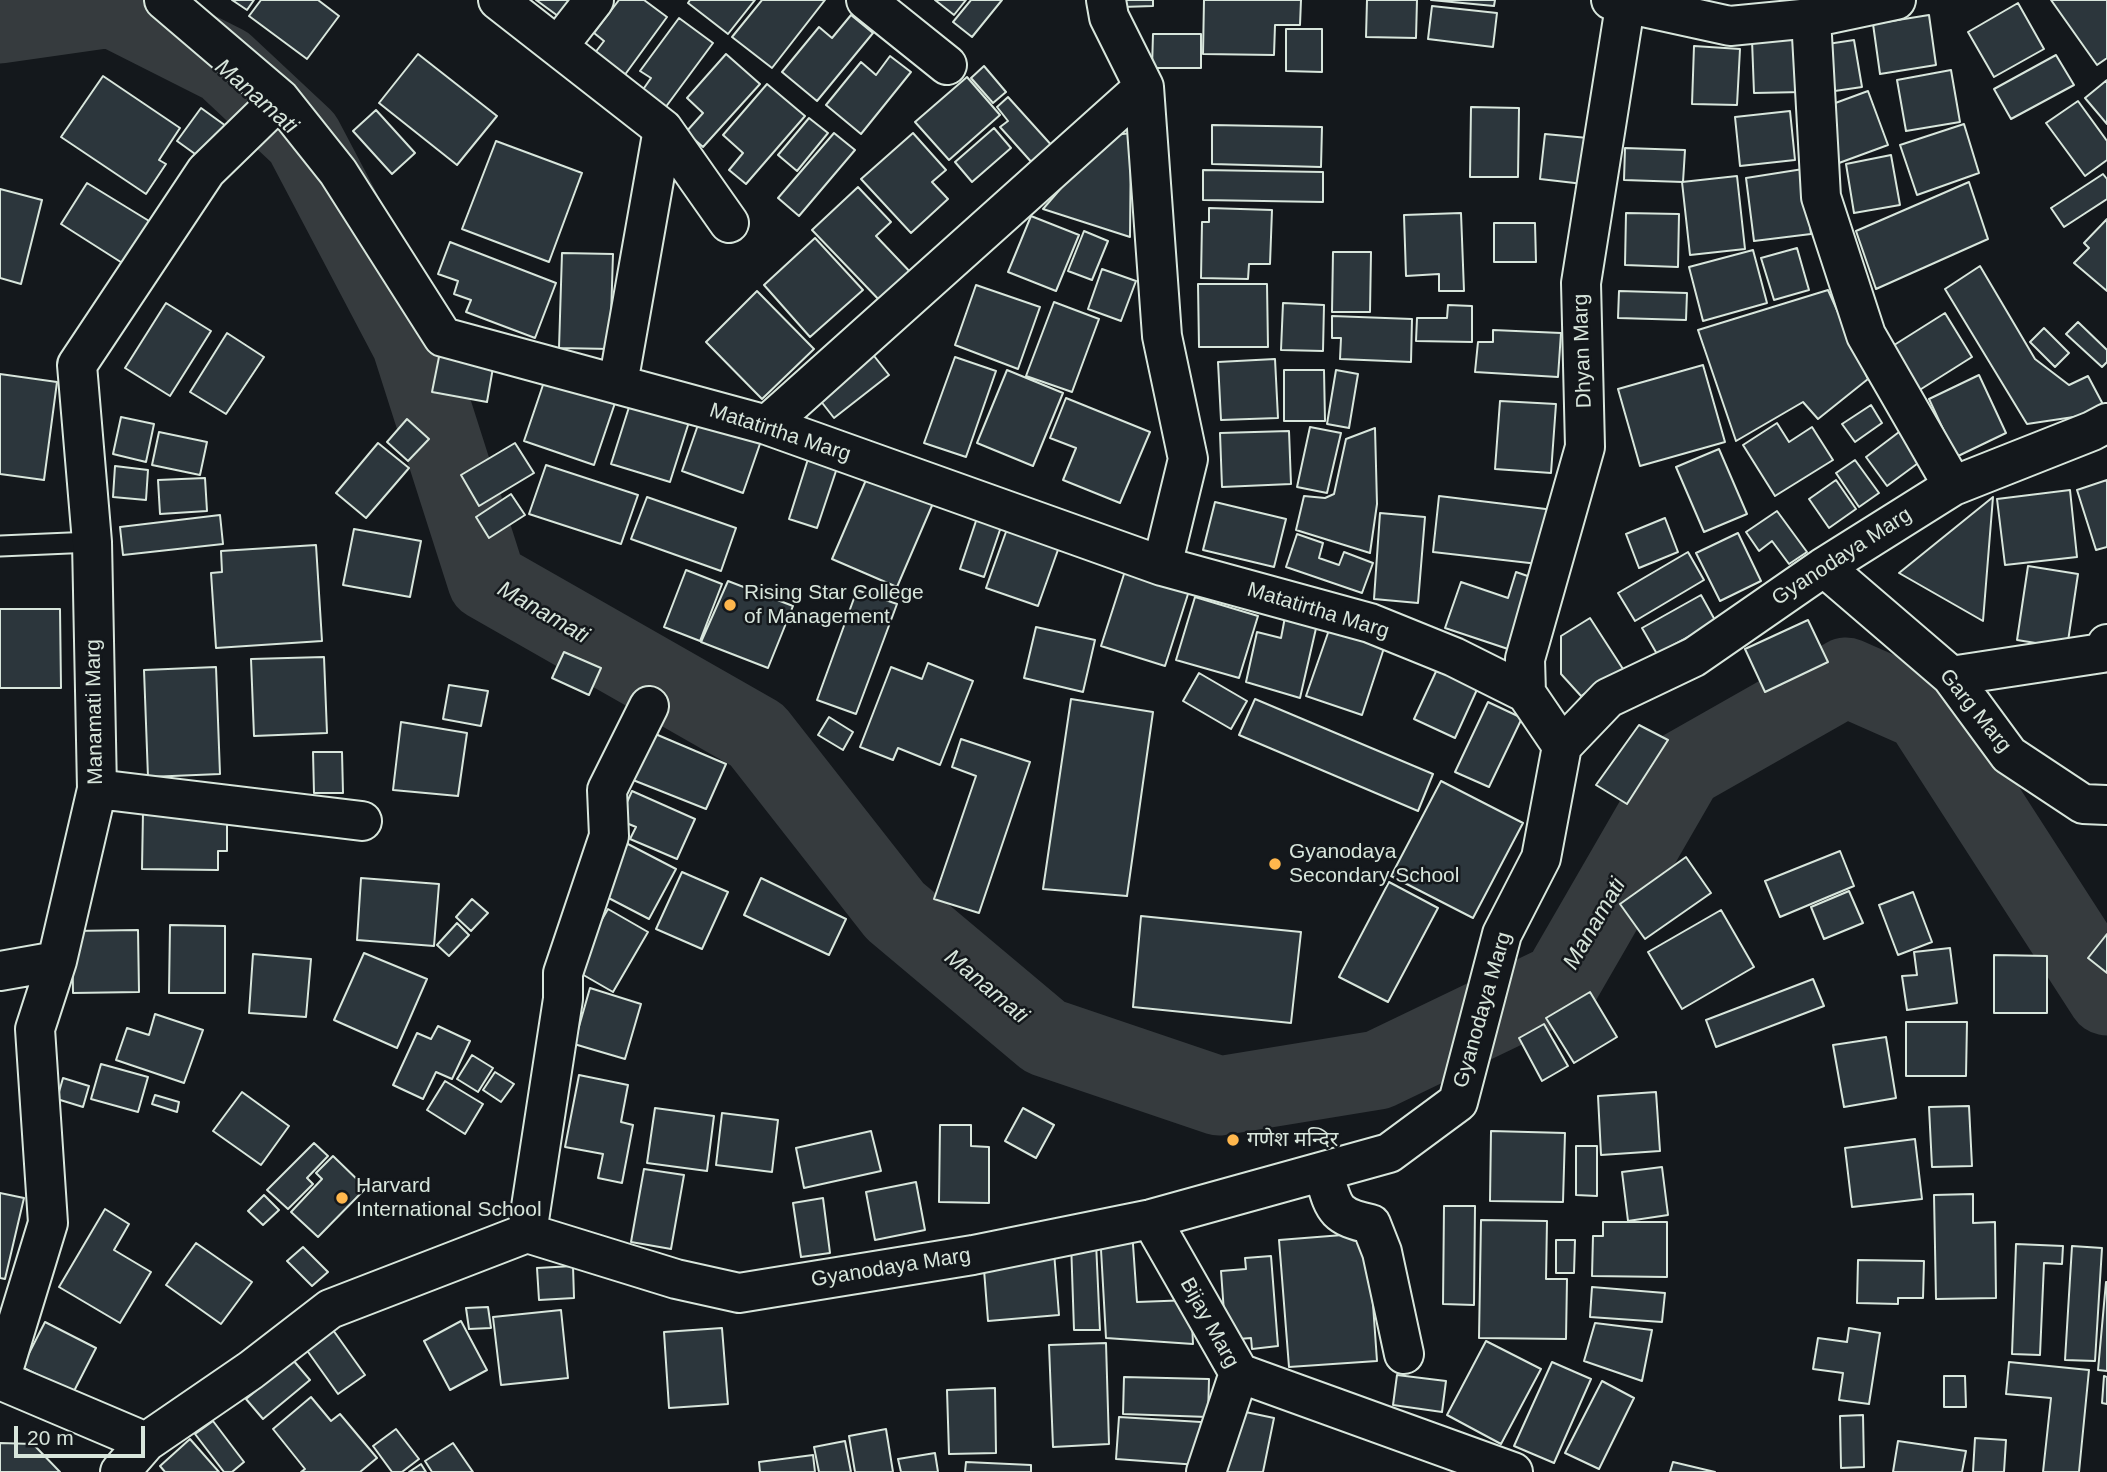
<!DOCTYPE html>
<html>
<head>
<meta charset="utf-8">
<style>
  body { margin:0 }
  #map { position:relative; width:2107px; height:1472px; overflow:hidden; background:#14181c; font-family:Arial,sans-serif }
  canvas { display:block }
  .scale { position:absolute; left:14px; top:1426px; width:131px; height:32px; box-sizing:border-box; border:4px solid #d8e6dc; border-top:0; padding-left:9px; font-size:21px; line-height:24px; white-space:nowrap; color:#d8e6dc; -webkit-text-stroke:5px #14181c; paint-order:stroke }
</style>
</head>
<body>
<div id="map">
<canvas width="2107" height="1472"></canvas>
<div class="scale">20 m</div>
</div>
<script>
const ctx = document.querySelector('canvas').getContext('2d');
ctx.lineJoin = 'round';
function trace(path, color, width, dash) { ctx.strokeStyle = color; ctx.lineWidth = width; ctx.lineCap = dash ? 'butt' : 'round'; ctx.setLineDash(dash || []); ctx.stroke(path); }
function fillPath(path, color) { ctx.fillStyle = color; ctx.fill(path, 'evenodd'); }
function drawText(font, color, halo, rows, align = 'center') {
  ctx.font = font + ' Arial,"Noto Sans Devanagari",sans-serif'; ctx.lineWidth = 5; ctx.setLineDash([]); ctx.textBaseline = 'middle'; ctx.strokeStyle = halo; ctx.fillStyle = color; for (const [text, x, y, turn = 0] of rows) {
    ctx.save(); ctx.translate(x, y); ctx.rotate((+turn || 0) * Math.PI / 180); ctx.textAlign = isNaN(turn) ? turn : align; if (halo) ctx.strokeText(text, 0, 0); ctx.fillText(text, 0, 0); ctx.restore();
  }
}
trace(new Path2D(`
  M0 24 112 8 225 65 303 138 411 343 487 581 757 735 895 911 1045 1037 1219 1096 1378 1070 1561 982 1684 769 1846 677 1923 711 2107 996`), '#363b3e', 79);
const building = new Path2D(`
  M232 0H254L247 10Z
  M261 0H318L339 16 307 59 249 16Z
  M536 0H570L558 16Z
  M619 0H644L667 17 624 76 594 54 604 41 594 33Z
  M690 0H755L728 34 688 3Z
  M762 0H825L772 68 732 37Z
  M935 0H966L954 15Z
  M971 0H1002L972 37 953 22Z
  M1122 0H1153V6L1122 7Z
  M1204 0H1301L1300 25H1275L1274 55 1203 54Z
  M1367 0H1417L1416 38 1366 37Z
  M1431 0H1495L1494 6Z
  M2051 0H2107V58L2097 65Z
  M2018 3 2044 49 1994 77 1968 32Z
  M1432 6 1497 13 1493 47 1428 39Z
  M851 15 873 33 817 101 782 72 819 27 832 38Z
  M1929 15 1936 65 1880 74 1873 24Z
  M679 18 713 43 665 108 642 91 651 78 640 71Z
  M1286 29H1322V72L1286 71Z
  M1153 34H1201V68H1152Z
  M1802 38 1803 92 1754 93 1752 40Z
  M1854 40 1862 87 1828 92 1821 45Z
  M1694 46 1740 49 1737 105 1692 104Z
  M418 54 497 116 457 165 379 103Z
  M726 54 760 84 703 147 686 132 703 113 687 98Z
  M2056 55 2074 85 2011 119 1994 89Z
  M890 56 911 72 861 134 826 105 861 62 876 75Z
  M984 66 1006 92 993 103 971 78Z
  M1951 70 1960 122 1906 131 1897 80Z
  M103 76 180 128 159 160 166 164 146 194 61 137Z
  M967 77 1000 115 949 160 915 122Z
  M2107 80V124L2085 98Z
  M767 84 805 116 746 184 729 170 743 153 723 135Z
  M1868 91 1888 145 1839 163 1819 109Z
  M1008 97 1054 148 1034 165 1000 127 1008 121 997 107Z
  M2078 101 2107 141V160L2085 176 2046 123Z
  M1471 107 1519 108 1518 177H1470Z
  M201 108 226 126 202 159 177 141Z
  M376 110 415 153 392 174 353 131Z
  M1790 111 1795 160 1740 166 1735 117Z
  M809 118 828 133 797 171 778 155Z
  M1964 124 1979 173 1917 195 1900 145Z
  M1212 125 1322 127 1321 167 1212 164Z
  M994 128 1011 148 972 182 955 162Z
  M834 133 855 150 799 216 778 198Z
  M913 133 946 170 932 182 948 199 911 233 861 179Z
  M1131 133 1130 237 1043 209 1106 136Z
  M1545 134 1588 138 1592 185 1540 179Z
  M496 141 582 173 549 262 462 229Z
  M1625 148 1685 150 1683 182 1624 180Z
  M1891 155 1900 205 1854 213 1846 164Z
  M1803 169 1811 234 1754 241 1746 178Z
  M1203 170 1323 172V202L1203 200Z
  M2103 174 2107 179V199L2064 227 2051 208Z
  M1737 176 1745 249 1690 255 1682 182Z
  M1969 182 1988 239 1876 289 1856 231Z
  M87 183 154 224 127 266 61 224Z
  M858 187 891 222 876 236 913 275 883 304 812 230Z
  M0 189 42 200 21 284 0 278Z
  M1209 208 1272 210 1270 264H1249L1248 279 1201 278 1202 222H1209Z
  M1461 213 1464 291H1439V274L1406 276 1404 215Z
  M1626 213 1679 214 1678 267 1625 265Z
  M1031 216 1079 235 1056 291 1008 272Z
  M2107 219V291L2074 263 2089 248 2084 243Z
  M1494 223H1535L1536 262H1494Z
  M1084 231 1108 241 1092 280 1068 271Z
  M815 238 863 290 810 337 764 285Z
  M450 242 556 283 535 338 466 312 471 300 454 294 458 281 438 274Z
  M1797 248 1809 290 1774 300 1761 258Z
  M1753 250 1767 303 1703 321 1689 267Z
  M1333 252H1371L1370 312H1332Z
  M562 253 613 254 610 349 559 348Z
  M1980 266 2035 359 2069 385 2088 376 2107 412 2027 424 1945 289Z
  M1102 269 1136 281 1121 321 1088 309Z
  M1198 284H1267L1268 347H1199Z
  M976 285 1040 307 1018 369 955 345Z
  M1828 290 1868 379 1818 419 1803 402 1736 441 1698 330Z
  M757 291 814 349 762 399 706 342Z
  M1619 291 1687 293 1686 320 1618 318Z
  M1054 302 1099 319 1072 392 1026 376Z
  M166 303 211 331 170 396 125 368Z
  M1283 303 1324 305 1323 351 1281 350Z
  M1448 305 1472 306V342L1416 341 1417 318H1447Z
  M1945 313 1972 357 1918 391 1891 347Z
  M1332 316 1412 319 1411 362 1340 359 1341 338H1332Z
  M2078 322 2107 350V362L2102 367 2066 334Z
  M2044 328 2069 353 2055 367 2030 342Z
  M1493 330 1561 333 1558 377 1475 372 1478 342H1493Z
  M227 333 264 357 226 414 190 392Z
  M440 352 494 362 487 402 432 392Z
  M871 352 889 375 834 418 816 395Z
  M955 357 996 371 966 457 924 443Z
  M1275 359 1278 418 1221 420 1218 362Z
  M1703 365 1725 442 1640 466 1618 389Z
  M1007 370 1063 393 1033 466 977 443Z
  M1284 370H1324L1325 421H1284Z
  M1336 370 1358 374 1349 428 1327 424Z
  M0 374 57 382 44 480 0 474Z
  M1979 375 2006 433 1956 457 1929 399Z
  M545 379 615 403 594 465 524 441Z
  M1066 398 1150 432 1120 503 1063 480 1076 448 1050 438Z
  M1500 401 1556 404 1551 473 1495 469Z
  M630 404 689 422 670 482 611 464Z
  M1871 405 1882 423 1855 442 1842 424Z
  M121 417 154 424 146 462 113 454Z
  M407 419 429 439 408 461 387 442Z
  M700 419 761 441 743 493 682 471Z
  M1777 423 1789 442 1812 427 1833 460 1775 496 1743 445Z
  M1310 427 1341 433 1327 493 1297 487Z
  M1375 428 1377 504 1370 553 1296 530 1304 496 1325 498 1334 494 1346 439Z
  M1903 429 1925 458 1887 486 1866 457Z
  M1289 431 1291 484 1222 487 1220 433Z
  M159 432 207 442 200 475 152 465Z
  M378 443 409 468 366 518 336 493Z
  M515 443 534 473 479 506 461 475Z
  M1719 449 1747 514 1704 532 1676 467Z
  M808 459 837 468 817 528 789 519Z
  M1855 460 1879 493 1859 507 1836 473Z
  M546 465 638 495 621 544 529 514Z
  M115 466 148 470 146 500 113 497Z
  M869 473 934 501 897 587 832 559Z
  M205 478 207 511 160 514 158 480Z
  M1836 480 1856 509 1829 528 1809 499Z
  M2107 480V547L2096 550 2077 490Z
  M2070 490 2077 557 2005 565 1997 499Z
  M511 494 525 515 489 538 476 517Z
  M1439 496 1554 510 1547 565 1433 552Z
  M647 497 736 528 721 571 631 539Z
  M1993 497 1983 621 1899 573Z
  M1215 502 1286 519 1274 567 1203 550Z
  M1777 511 1807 552 1789 564 1772 541 1759 551 1746 532Z
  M979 512 1003 521 984 577 960 569Z
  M1380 513 1425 517 1418 603 1374 599Z
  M220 515 223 544 123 555 120 527Z
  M1665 518 1678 552 1639 568 1626 534Z
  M354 529 421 541 410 597 343 585Z
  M1007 529 1059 547 1038 606 986 588Z
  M1738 533 1761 581 1720 601 1696 553Z
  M1297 534 1323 543 1319 558 1339 565 1344 552 1373 563 1362 593 1286 567Z
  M316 545 322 641 216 648 211 573 222 572 221 551Z
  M1688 552 1704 580 1635 621 1618 593Z
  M2028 566 2078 574 2067 648 2017 640Z
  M686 570 722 584 700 641 664 627Z
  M1125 571 1189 591 1165 666 1101 646Z
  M1516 572 1545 582 1520 653 1445 628 1461 582 1508 598Z
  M728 581 793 606 768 668 701 642Z
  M857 590 897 604 856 714 817 700Z
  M1701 595 1716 622 1657 654 1642 628Z
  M1195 597 1258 616 1239 678 1176 660Z
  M0 609H60L61 688H0Z
  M1285 617 1317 624 1300 698 1246 682 1257 632 1281 638Z
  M1590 618 1623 669 1581 696 1561 674V636Z
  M1808 620 1828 662 1765 692 1745 649Z
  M1036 627 1095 640 1083 692 1024 678Z
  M1329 630 1384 648 1362 715 1306 696Z
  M564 652 601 668 589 695 552 678Z
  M324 657 327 733 254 736 251 659Z
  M928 663 973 681 940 765 898 748 893 760 860 747 891 667 922 679Z
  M1439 665 1480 683 1455 738 1414 719Z
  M216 667 220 774 148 777 144 670Z
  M1199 673 1247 701 1231 729 1183 701Z
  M449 685 488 691 481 726 443 719Z
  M1071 699 1153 712 1127 896 1043 889Z
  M1255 699 1433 774 1418 811 1239 735Z
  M1488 702 1522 718 1489 787 1455 772Z
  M829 717 853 732 843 750 818 735Z
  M401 722 467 733 458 796 393 790Z
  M1639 725 1668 740 1627 804 1596 785Z
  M653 733 726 764 706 809 633 780Z
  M961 739 1030 762 979 913 934 899 976 776 952 767Z
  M313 752H342L343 793H314Z
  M1441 781 1523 823 1473 918 1391 876Z
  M632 791 695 819 677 859 630 839 636 827 619 820Z
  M143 811 227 812V851H218V870L142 869Z
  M626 843 676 869 649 919 599 893Z
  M1840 851 1854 886 1780 917 1765 881Z
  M1686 857 1711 893 1645 939 1620 904Z
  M682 872 728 892 702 949 656 929Z
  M361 878 439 884 434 946 357 940Z
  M761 878 846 919 829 955 744 915Z
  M1389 882 1438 908 1388 1002 1339 977Z
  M1849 891 1863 923 1824 939 1811 907Z
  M1913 892 1932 942 1898 955 1879 905Z
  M472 899 488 913 471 931 456 917Z
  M608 909 648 932 613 992 573 969Z
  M1721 910 1754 967 1682 1009 1648 952Z
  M1141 916 1301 932 1291 1023 1133 1007Z
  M457 923 469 935 449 956 437 945Z
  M170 925 225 926V993H169Z
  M138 930 139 992 73 993 72 931Z
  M2107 934V973L2088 958Z
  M1950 948 1957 1003 1907 1010 1902 976 1917 975 1914 952Z
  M364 953 427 979 397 1048 334 1020Z
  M253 954 311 959 306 1017 249 1013Z
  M1994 955 2047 956V1013H1994Z
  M1813 979 1824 1006 1716 1047 1706 1020Z
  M590 988 641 1004 625 1059 574 1044Z
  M1590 992 1617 1037 1574 1063 1546 1018Z
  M155 1014 203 1030 184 1083 116 1060 127 1028 149 1035Z
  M1906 1022H1967L1966 1076H1906Z
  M1544 1024 1568 1066 1542 1081 1519 1038Z
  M438 1026 470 1041 452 1079 436 1072 423 1099 393 1085 417 1033 431 1039Z
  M1886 1037 1896 1098 1844 1107 1833 1045Z
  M472 1055 493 1068 478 1092 457 1079Z
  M101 1064 148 1077 138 1112 91 1099Z
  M495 1072 514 1084 501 1102 483 1090Z
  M579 1075 628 1085 621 1122 633 1125 622 1183 598 1178 603 1154 565 1147Z
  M63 1078 89 1086 83 1107 57 1099Z
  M445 1081 483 1104 465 1134 427 1110Z
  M242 1092 289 1126 261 1165 213 1131Z
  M1656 1092 1660 1151 1601 1155 1598 1096Z
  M155 1095 179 1102 177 1112 152 1104Z
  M1969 1106 1972 1166 1932 1167 1929 1107Z
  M655 1108 714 1116 707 1171 647 1163Z
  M1023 1108 1054 1125 1036 1158 1005 1141Z
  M722 1113 778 1120 772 1172 716 1165Z
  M940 1125H971V1146L989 1147V1203L939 1202Z
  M871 1131 881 1171 804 1188 796 1148Z
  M1491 1131 1565 1133 1563 1202 1490 1201Z
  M1915 1139 1922 1199 1852 1207 1845 1148Z
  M314 1143 328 1156 307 1178 313 1184 288 1209 267 1190Z
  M1576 1146H1597V1196L1576 1195Z
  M333 1156 366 1188 318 1237 291 1212 322 1179 316 1173Z
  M1662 1167 1668 1215 1628 1221 1622 1172Z
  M644 1169 684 1175 671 1249 631 1242Z
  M916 1182 925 1230 875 1240 866 1192Z
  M0 1193 24 1198 5 1279 0 1278Z
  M1973 1194V1223L1995 1222 1996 1298 1936 1299 1934 1195Z
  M264 1195 279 1210 263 1225 248 1211Z
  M823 1198 830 1253 801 1257 793 1203Z
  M1444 1206H1475L1474 1305 1443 1304Z
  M105 1209 129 1224 114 1250 151 1272 120 1323 59 1287Z
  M1481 1220 1547 1221 1546 1279H1567L1566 1339 1479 1338Z
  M1603 1222H1667V1277L1592 1276 1593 1236H1603Z
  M1132 1230 1137 1302 1191 1300 1193 1344 1106 1338 1100 1232Z
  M1368 1233 1377 1361 1289 1367 1279 1240Z
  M1556 1240H1575L1574 1273H1556Z
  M1071 1242H1096L1100 1330H1074Z
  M196 1243 252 1282 221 1324 166 1285Z
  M2016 1244 2063 1246 2062 1264 2044 1263 2040 1355 2012 1354Z
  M2072 1246 2102 1248 2095 1361 2065 1360Z
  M303 1247 328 1272 312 1286 287 1261Z
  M1054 1252 1059 1315 988 1321 983 1257Z
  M1271 1256 1278 1346 1252 1349 1251 1338 1226 1340 1221 1271 1246 1269 1245 1258Z
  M1858 1260 1924 1261 1923 1298H1898V1304L1857 1303Z
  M573 1266 574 1298 539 1300 537 1268Z
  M2106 1282H2107V1371L2098 1370Z
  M1592 1287 1665 1293 1662 1322 1590 1317Z
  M488 1307 491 1328 469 1329 466 1308Z
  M561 1310 568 1378 501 1385 493 1317Z
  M461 1321 487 1370 450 1390 424 1341Z
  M45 1322 96 1348 73 1393 22 1367Z
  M1595 1323 1652 1330 1642 1381 1584 1361Z
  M722 1328 728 1404 669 1408 664 1332Z
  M1849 1328 1880 1333 1869 1404 1839 1400 1843 1373 1813 1369 1818 1338 1847 1342Z
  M333 1330 365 1375 338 1394 306 1349Z
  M1486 1341 1541 1369 1501 1444 1447 1415Z
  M1106 1343 1109 1444 1053 1447 1049 1345Z
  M293 1360 310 1380 263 1419 246 1399Z
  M1552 1362 1591 1379 1554 1463 1514 1446Z
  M2009 1362 2089 1370 2079 1472H2043L2051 1398 2006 1394Z
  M1397 1375 1446 1381 1442 1412 1393 1405Z
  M1944 1376H1965L1966 1407H1944Z
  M2104 1376 2107 1377V1404L2102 1403Z
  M1124 1377 1209 1379 1208 1417 1123 1414Z
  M1602 1381 1634 1398 1599 1469 1565 1453Z
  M995 1388 996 1453 949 1454 947 1390Z
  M311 1397 331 1421 340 1414 377 1458 360 1472H301L305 1469 273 1429Z
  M1236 1410 1274 1418 1263 1472H1223Z
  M1863 1415 1864 1467 1841 1468 1840 1416Z
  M1119 1417 1201 1422 1198 1465 1116 1459Z
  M213 1421 244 1462 232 1472H224L195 1434Z
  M396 1429 419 1459 402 1472H392L373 1446Z
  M886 1429 893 1472H855L849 1436Z
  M1975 1438 2006 1440 2004 1472H1973Z
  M190 1439 219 1472H165L160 1466Z
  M845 1441 851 1472H819L814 1447Z
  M1898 1441 1966 1451 1962 1472H1893Z
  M0 1443 33 1444 60 1472H0Z
  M453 1443 473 1472H432L425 1461Z
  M935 1453 938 1472H901L898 1459Z
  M813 1455 815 1472H760L759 1462Z
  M966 1462 1031 1465V1472H965Z
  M1673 1462 1715 1472H1670Z
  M421 1464 426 1472H409Z`);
fillPath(building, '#2c363c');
trace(building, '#d8e6dc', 2);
const service = new Path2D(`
  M0 546 92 542`);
const minor = new Path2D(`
  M164 0 280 99 338 172 443 337 767 425 1162 566 1370 623 1454 657 1526 693 1562 746
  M498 0 663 129 729 223
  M866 0 947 65
  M1106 0 1109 17 1144 87 1162 336 1188 459 1162 566
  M1611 0 1730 26 1811 18 1896 0
  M1811 18 1821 197 1866 335 1953 486
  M559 45 594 0
  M618 384 663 129
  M767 425 1144 87
  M1824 567 1951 676 2009 755 2083 804 2107 805
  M1951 676 2102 653 2107 644
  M1526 693 1525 659 1585 447 1581 283 1626 0
  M97 789 362 821
  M0 971 57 961
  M1323 1172C1334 1207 1332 1216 1371 1224L1382 1252 1404 1354
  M1151 1219 1239 1373 1206 1472
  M527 1233 563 999V973L609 836 607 790 649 706
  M1239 1373 1513 1472
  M0 1380 146 1442 251 1370 330 1309 527 1233 676 1279 739 1293 973 1255 1151 1219 1389 1153 1458 1102 1502 934 1541 858 1562 746 1608 698 1694 657 1824 567 1953 486 2092 431 2107 423
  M0 1380 48 1223 35 1029 57 961 97 789 92 542 77 365 206 171 280 99
  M120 1472 146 1442`);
trace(service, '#d8e6dc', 23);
trace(minor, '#d8e6dc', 42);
trace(service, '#14181c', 19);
trace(minor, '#14181c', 38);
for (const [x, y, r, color] of [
  [730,605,7,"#ffb74d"],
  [1275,864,7,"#ffb74d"],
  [1233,1140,7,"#ffb74d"],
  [342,1198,7,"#ffb74d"]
]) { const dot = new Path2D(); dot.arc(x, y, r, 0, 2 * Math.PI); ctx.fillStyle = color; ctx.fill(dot); trace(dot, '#14181c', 2.5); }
drawText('21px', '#d8e6dc', '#14181c', [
  ["Dhyan Marg",1583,351,-92],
  ["Matatirtha Marg",780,433,18],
  ["Gyanodaya Marg",1842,557,-33],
  ["Matatirtha Marg",1318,611,17],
  ["Garg Marg",1975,711,51],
  ["Manamati Marg",95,712,-91],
  ["Gyanodaya Marg",1483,1010,-74],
  ["Gyanodaya Marg",891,1268,-9],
  ["Bijay Marg",1209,1323,61]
]);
drawText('21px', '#d8e6dc', '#14181c', [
  ["Rising Star College",744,593],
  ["of Management",744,617],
  ["Gyanodaya",1289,852],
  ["Secondary School",1289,876],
  ["गणेश मन्दिर",1247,1140],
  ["Harvard",356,1186],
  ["International School",356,1210]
], 'left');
drawText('italic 23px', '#d8e6dc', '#14181c', [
  ["Manamati",256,97,41],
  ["Manamati",543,613,30],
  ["Manamati",1595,924,-60],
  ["Manamati",986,987,40]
]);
</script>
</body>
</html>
